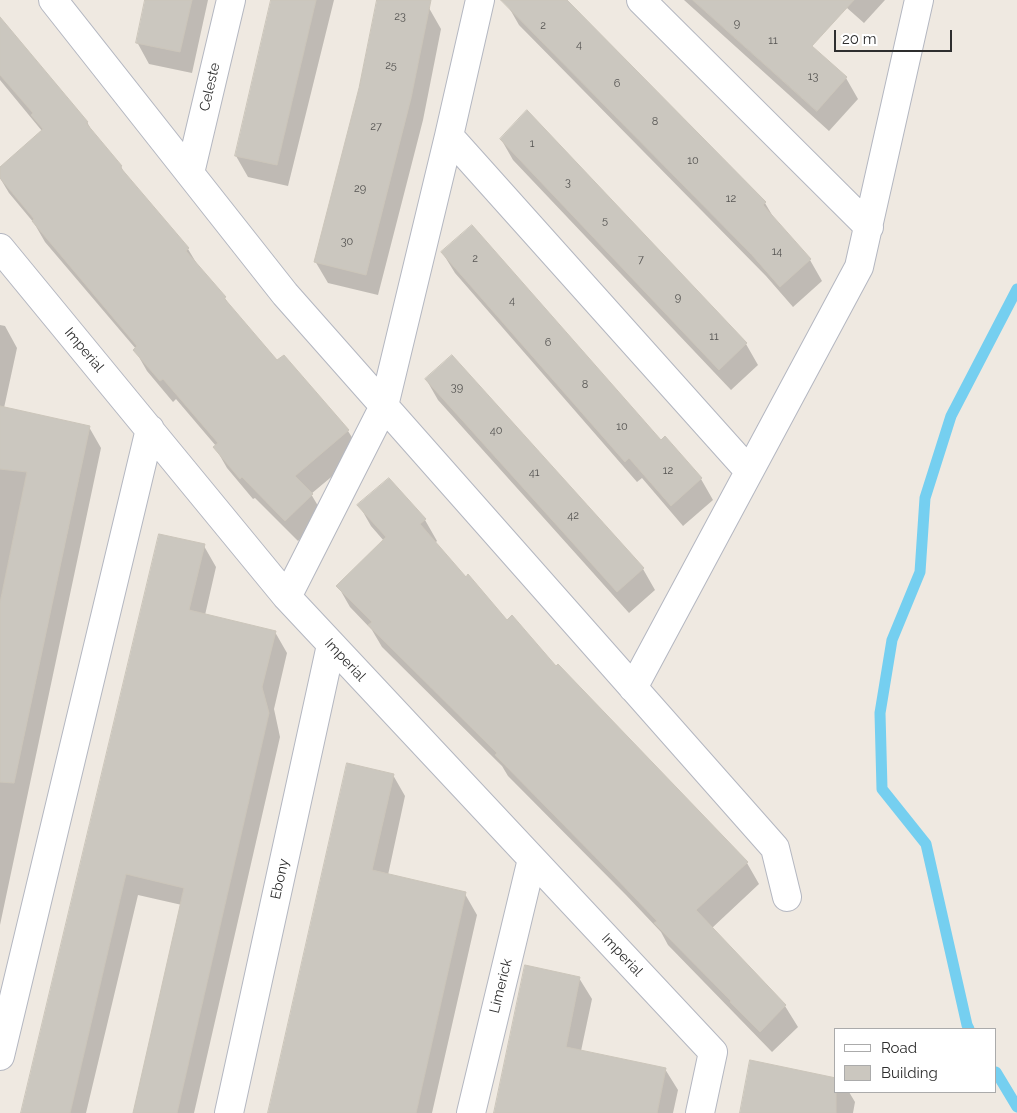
<!DOCTYPE html>
<html>
<head>
<meta charset="utf-8">
<style>
  body { margin:0 }
  #map { position:relative; width:1017px; height:1113px; overflow:hidden; background:#efe9e1; font-family:Raleway,sans-serif }
  canvas { display:block }
  .legend { position:absolute; left:834px; top:1028px; width:162px; height:65px; box-sizing:border-box; background:#fff; border:1px solid #ababab; margin:0; padding:6px 9px; list-style:none; font-size:15px; color:#2e2e2e }
  .legend li { display:flex; align-items:center; gap:10px; height:25px }
  .legend b { width:25px; border:1px solid #ababab }
  .scale { position:absolute; left:834px; top:30px; width:118px; height:22px; box-sizing:border-box; border:2px solid #2e2e2e; border-top:0; padding-left:6px; font-size:15px; line-height:18px; white-space:nowrap; color:#2e2e2e; -webkit-text-stroke:4px #fff; paint-order:stroke }
</style>
</head>
<body>
<div id="map">
<canvas width="1017" height="1113"></canvas>
<ul class="legend">
<li><b style="height:6px;background:#fff"></b>Road</li>
<li><b style="height:14px;background:#cbc7bf"></b>Building</li>
</ul>
<div class="scale">20 m</div>
</div>
<script>
const ctx = document.querySelector('canvas').getContext('2d');
ctx.lineJoin = 'round';
function fillPath(path, color) { ctx.fillStyle = color; ctx.fill(path, 'evenodd'); }
function trace(path, color, width, dash) { ctx.strokeStyle = color; ctx.lineWidth = width; ctx.lineCap = dash ? 'butt' : 'round'; ctx.setLineDash(dash || []); ctx.stroke(path); }
function drawText(font, color, halo, rows, align = 'center') {
  ctx.font = font + ' Raleway,sans-serif'; ctx.lineWidth = 4.5; ctx.setLineDash([]); ctx.textBaseline = 'middle'; ctx.strokeStyle = halo; ctx.fillStyle = color; for (const [text, x, y, turn = 0] of rows) {
    ctx.save(); ctx.translate(x, y); ctx.rotate((+turn || 0) * Math.PI / 180); ctx.textAlign = isNaN(turn) ? turn : align; if (halo) ctx.strokeText(text, 0, 0); ctx.fillText(text, 0, 0); ctx.restore();
  }
}
fillPath(new Path2D(`
  M146 0H208L192 73 149 64 137 42Z
  M272 0H334L288 186 248 177 236 156Z
  M378 0H421L429 8 441 29 423 120 378 295 328 283 315 261 360 88Z
  M511 0H565L765 203 775 220 810 260 822 281 793 307 766 276 519 25 507 4Z
  M684 0H761L846 78 858 99 829 131Z
  M838 0H885L864 23Z
  M0 18 87 122 93 133 121 166 125 175 188 249 200 269 225 298 230 307 277 362 283 356 348 431 361 452 311 494 324 516 298 541 255 498 253 499 227 468 215 447 216 446 176 399 173 402 147 371 135 350 136 349 45 242 34 223 9 193 0 178V169L42 131 0 80Z
  M501 139 746 344 758 365 731 390 513 160Z
  M442 252 661 442 701 479 713 500 683 526 642 478 637 482 455 273Z
  M0 325 5 326 17 348 4 408 89 427 101 448 0 925Z
  M426 379 643 569 655 590 629 613 438 400Z
  M389 480 425 520 437 541 435 543 466 578 507 621 556 668 747 863 759 884 712 928 785 1006 798 1027 772 1052 668 945 661 932 626 895 508 776 502 766 382 647 372 630 350 607 338 586 384 541 371 526 359 505Z
  M204 546 216 567 205 615 275 632 287 653 274 709 280 737 194 1113H134L182 905 138 895 86 1113H23Z
  M393 775 405 796 388 875 465 894 477 915 432 1113H269Z
  M579 978 592 999 581 1051 665 1069 678 1090 673 1113H496Z
  M836 1092H849L855 1102 853 1113H741Z`), '#0003');
trace(new Path2D(`
  M969 1029 967 1025 926 844 882 789 880 713 892 640 920 572 925 498 951 416 1017 289
  M996 1072 1017 1107`), '#75cff0', 11);
const building = new Path2D(`
  M145 0H192L180 52 136 43Z
  M271 0H316L277 165 235 156Z
  M377 0H431L411 98 366 275 314 262 359 88Z
  M501 0H567L766 202 763 205 811 259 780 287 752 255Z
  M693 0H854L812 46 847 77 817 111Z
  M0 17 88 122 86 123 122 166 120 167 189 248 186 251 226 297 224 298 277 360 284 355 349 430 295 476 313 494 285 521 242 477 240 479 213 447 218 443 163 379 160 381 133 350 137 346 32 221 34 219 0 178V167L43 129 31 115 33 113 0 75Z
  M527 110 747 343 719 370 500 139Z
  M472 225 661 440 665 436 702 478 671 506 629 458 625 462 441 252Z
  M452 355 644 568 617 592 425 379Z
  M0 406 90 426 14 783 0 782V603L27 472 0 469Z
  M389 478 426 519 420 524 466 577 468 574 507 620 512 615 556 666 558 664 748 862 696 910 786 1005 760 1032 730 1002 731 1001 654 923 657 921 612 874 495 755 497 753 368 625 372 622 336 586 386 537 357 505Z
  M159 534 205 544 189 610 276 631 262 687 269 713 177 1113H133L184 888 126 874 70 1113H21Z
  M347 763 394 774 372 870 466 892 416 1113H268Z
  M525 965 580 977 566 1047 666 1068 657 1113H494Z
  M750 1060 836 1078V1113H740Z`);
fillPath(building, '#cbc7bf');
trace(building, '#cbc5ba', 1);
const minor = new Path2D(`
  M53 0 285 294 775 848 787 897
  M641 0 869 227
  M449 136 749 471
  M190 173 231 0
  M0 248 287 597 713 1052 700 1113
  M287 597 384 406 449 136 480 0
  M633 688 859 267 919 0
  M0 1056 150 429
  M229 1113 331 645
  M471 1113 532 859`);
trace(minor, '#b4b7c1', 30);
trace(minor, '#fff', 28);
drawText('11px', '#555452', null, [
  ["23",400,17],
  ["9",737,24],
  ["2",543,26],
  ["11",773,41],
  ["4",579,45],
  ["25",391,66],
  ["13",813,77],
  ["6",617,84],
  ["8",655,122],
  ["27",376,127],
  ["1",532,144],
  ["10",693,161],
  ["3",568,183],
  ["29",360,189],
  ["12",731,199],
  ["5",605,221],
  ["30",347,242],
  ["14",777,252],
  ["2",475,259],
  ["7",641,260],
  ["9",678,298],
  ["4",512,301],
  ["11",714,337],
  ["6",548,343],
  ["8",585,385],
  ["39",457,388],
  ["10",622,427],
  ["40",496,431],
  ["12",668,471],
  ["41",534,473],
  ["42",573,516]
]);
drawText('14px', '#2e2e2e', '#fff', [
  ["Celeste",210,87,-77],
  ["Imperial",84,350,50],
  ["Imperial",345,660,47],
  ["Ebony",280,879,-78],
  ["Imperial",622,955,47],
  ["Limerick",501,986,-76]
]);
</script>
</body>
</html>
